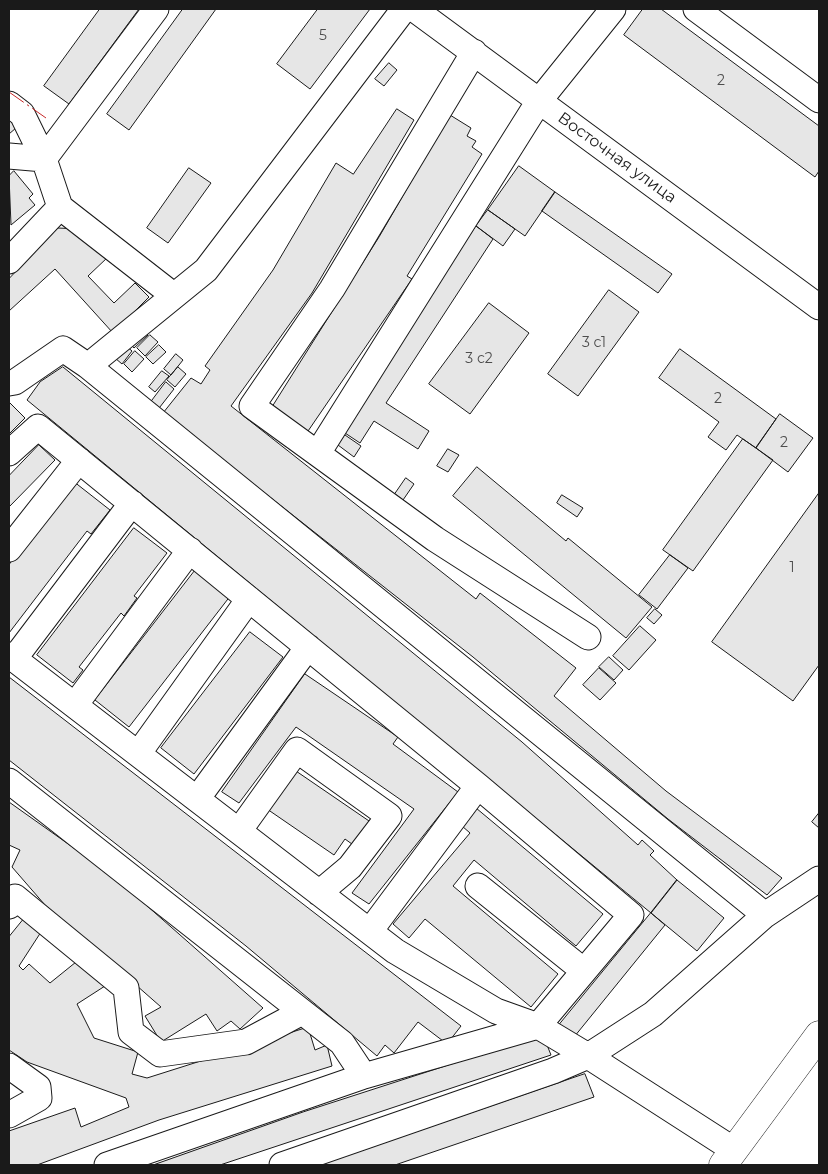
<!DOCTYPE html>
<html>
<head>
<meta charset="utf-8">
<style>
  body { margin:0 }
  #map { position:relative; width:828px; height:1174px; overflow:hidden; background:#fff; font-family:Montserrat,sans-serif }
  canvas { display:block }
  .frame { position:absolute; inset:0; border:10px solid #1a1a1a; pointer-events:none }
</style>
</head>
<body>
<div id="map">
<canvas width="828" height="1174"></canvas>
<div class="frame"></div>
</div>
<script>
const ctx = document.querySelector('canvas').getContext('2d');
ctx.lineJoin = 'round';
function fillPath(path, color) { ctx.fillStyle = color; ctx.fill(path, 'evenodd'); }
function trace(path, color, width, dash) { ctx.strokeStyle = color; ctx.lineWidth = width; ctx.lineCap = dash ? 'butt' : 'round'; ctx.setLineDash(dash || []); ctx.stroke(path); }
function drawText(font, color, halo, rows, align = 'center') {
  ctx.font = font + ' Montserrat,sans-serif'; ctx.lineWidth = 4; ctx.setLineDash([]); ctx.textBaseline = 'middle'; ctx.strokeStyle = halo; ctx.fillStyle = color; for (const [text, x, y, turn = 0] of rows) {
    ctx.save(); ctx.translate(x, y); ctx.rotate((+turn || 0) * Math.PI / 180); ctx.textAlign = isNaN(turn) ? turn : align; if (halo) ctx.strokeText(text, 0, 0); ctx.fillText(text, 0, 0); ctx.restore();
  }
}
const building = new Path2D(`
  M100 9H139L69 104 44 86Z
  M183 9H216L129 130 107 114Z
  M318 9H370L310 89 277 64Z
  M643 9H661L819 126V171L815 177 624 35Z
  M389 63 397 70 384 86 375 79Z
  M397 109 414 120 312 293 231 406 476 599 480 593 576 668 554 696 666 791 782 878 767 895 668 819 473 657 163 413 191 378 201 384 210 370 205 366 273 270 336 163 353 174Z
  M450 115 471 128 467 136 476 141 472 147 482 154 407 276 412 279 306 434 270 410 379 237Z
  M9 119 16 128 9 134Z
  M519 166 555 192 525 236 488 210Z
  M189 168 211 183 168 243 147 228Z
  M14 171 33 194 29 198 35 205 11 225 9 176Z
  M555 192 672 274 658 293 542 211Z
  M488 210 515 229 503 246 476 226Z
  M476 226 493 239 386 403 429 431 418 449 374 421 360 443 342 431Z
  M58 228 79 229 108 257 88 276 114 303 135 283 149 297 113 333 55 269 9 311V279Z
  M609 290 639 312 578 396 548 374Z
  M489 303 529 333 470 414 429 384Z
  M143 329 148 335 134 348 129 342Z
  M150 335 158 342 145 356 137 348Z
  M125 345 132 351 122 364 115 358Z
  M159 345 166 352 153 364 146 357Z
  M680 349 776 419 756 448 737 435 726 450 708 437 719 422 659 378Z
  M135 351 144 359 132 372 124 364Z
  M176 354 183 360 171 375 164 369Z
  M63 367 522 742 638 845 642 840 654 851 650 855 677 880 651 913 27 400 40 382Z
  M178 367 186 374 175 387 167 380Z
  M162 371 169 376 155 392 149 387Z
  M166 382 174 389 156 412 148 406Z
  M9 402 25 418 9 434Z
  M780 414 813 438 788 472 756 448Z
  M345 435 361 446 354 457 338 445Z
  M743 439 773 460 693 571 663 550Z
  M39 445 55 460 9 507V476Z
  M448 449 459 455 448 472 437 466Z
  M477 467 566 541 568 538 652 607 626 638 453 496Z
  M406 478 414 484 403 500 395 494Z
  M73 481 110 510 91 534 87 531 9 633V565Z
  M819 493V665L793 701 712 642Z
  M562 495 583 508 577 517 557 503Z
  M134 528 167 553 134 596 137 598 124 616 121 613 79 667 83 670 73 683 37 655Z
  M670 555 688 568 657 609 639 595Z
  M197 568 231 595 129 727 95 700Z
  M655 609 662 615 654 624 647 618Z
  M640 626 656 640 629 670 613 656Z
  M250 632 283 657 194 774 161 748Z
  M609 657 623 670 614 680 599 667Z
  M599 668 616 683 600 700 583 685Z
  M305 674 398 737 393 744 458 792 369 904 352 893 414 809 296 727 239 803 222 792Z
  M9 677 461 1026 447 1044 418 1022 394 1053 385 1045 377 1056 246 946 9 760Z
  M293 769 372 823 356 847 345 839 334 855 267 809Z
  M9 802 112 875 263 1008 240 1029 231 1021 217 1031 206 1014 161 1042 145 1016 161 1007 45 905 12 867 20 850 9 845Z
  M476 808 603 914 576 946 474 860 453 886 558 974 531 1007 425 919 409 938 393 924 470 833 462 826Z
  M819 813V828L812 822Z
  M677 880 724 918 697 951 651 913Z
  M651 913 665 925 570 1042 555 1030Z
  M23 920 41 932 19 966 23 970 29 964 50 983 76 962 105 986 77 1004 94 1038 138 1052 132 1074 147 1078 308 1027 315 1050 327 1045 332 1066 159 1120 37 1165H9V1131L75 1108 81 1127 129 1107 126 1098 27 1062 9 1050V937Z
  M536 1037 538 1041 545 1040 551 1055 220 1165H153L303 1112Z
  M585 1074 594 1097 395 1165H319Z`);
fillPath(building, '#e6e6e6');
trace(building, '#1a1a1a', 1);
const minor = new Path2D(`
  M414 9 819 307
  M696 9 819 100
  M474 52 332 289 252 406 435 539 588 637
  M9 104 22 114 44 159 60 207 173 295
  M9 156 44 159 156 9
  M9 261 60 207
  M88 366 206 270 404 9
  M9 383 15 382 63 349 88 366 765 915
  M9 453 38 427 478 786 631 915 538 1026 364 1076 107 1165
  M318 453 539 101 613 9
  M9 549 79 460
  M9 655 395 951 496 1011 538 1026 588 1056 734 1150
  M14 659 132 503
  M75 705 190 550
  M138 754 249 599
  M9 781 342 1043 364 1076
  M197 799 308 647
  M239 831 297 750 389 816 350 867 319 893
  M478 886 584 971
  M9 906 15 897 126 988 131 1032 160 1054 246 1042 302 1012
  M370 931 478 786
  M9 1066 38 1087 39 1098 9 1115
  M282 1165 553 1071 588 1056 653 1014 765 915 819 879`);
const major = new Path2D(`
  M723 1165 819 1035`);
trace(minor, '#1a1a1a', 27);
trace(major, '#1a1a1a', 29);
trace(minor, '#fff', 25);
trace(major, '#fff', 28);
trace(new Path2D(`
  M9 92 46 118`), '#c62828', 1, [18, 4, 2.5, 4]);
drawText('14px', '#4d4d4d', null, [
  ["5",323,36],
  ["2",721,81],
  ["3 с1",594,343],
  ["3 с2",479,359],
  ["2",718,399],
  ["2",784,443],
  ["1",792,568]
]);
drawText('16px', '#1a1a1a', '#fff', [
  ["Восточная улица",617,158,36]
]);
</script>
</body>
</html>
